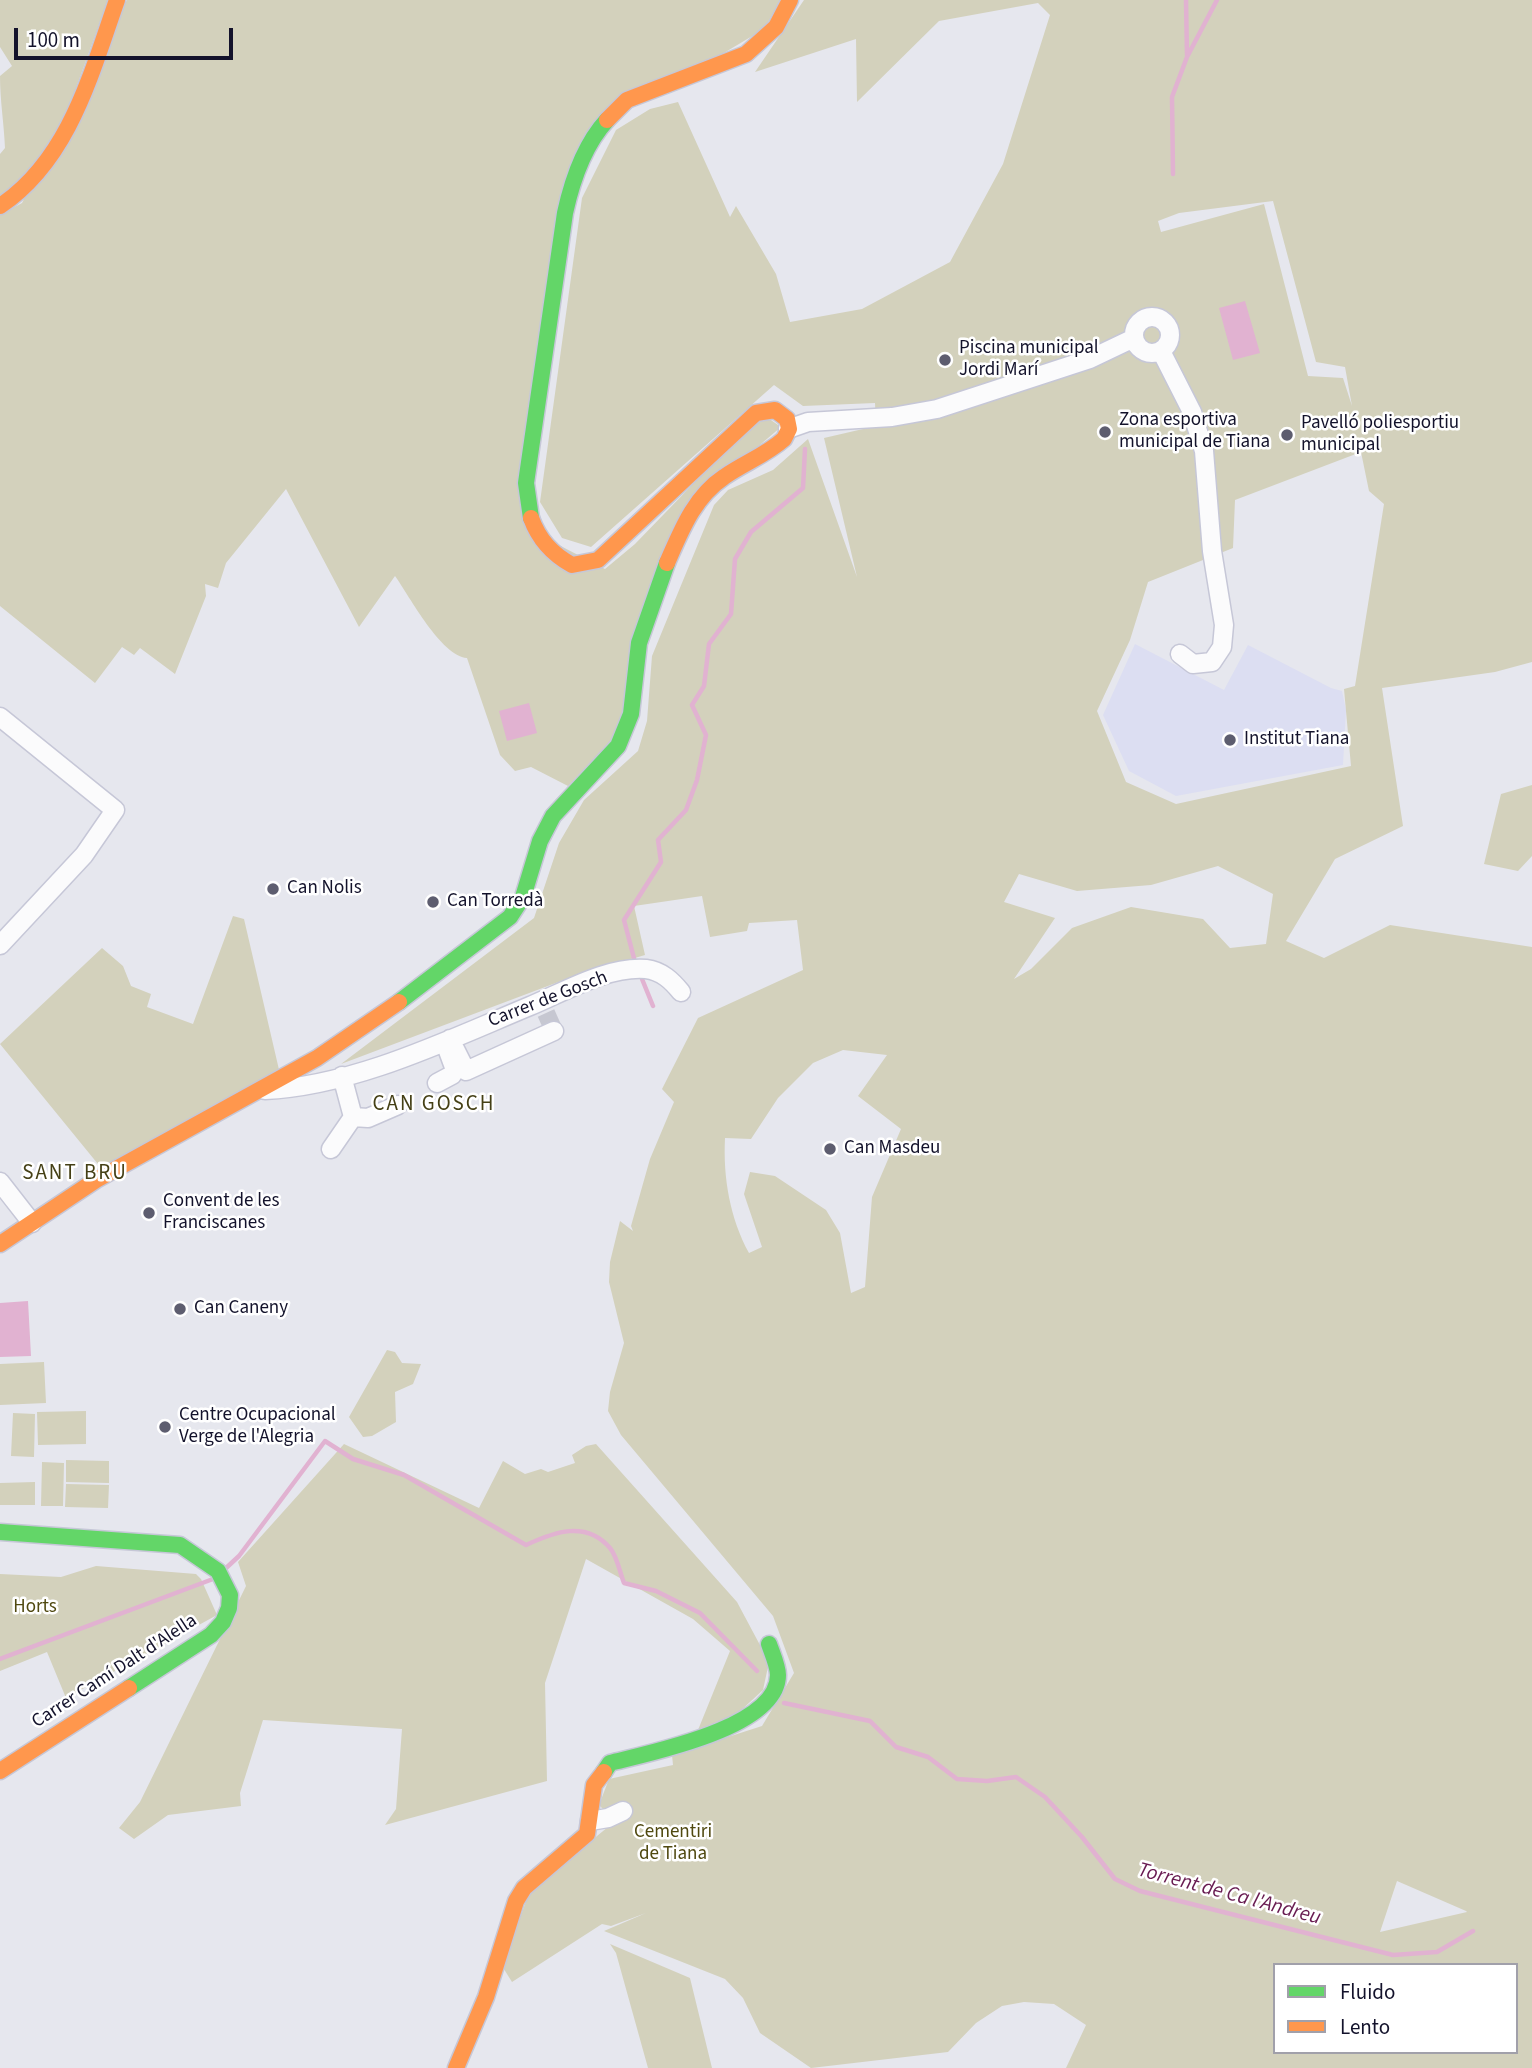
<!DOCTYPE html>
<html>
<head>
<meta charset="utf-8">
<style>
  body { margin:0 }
  #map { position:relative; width:1532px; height:2068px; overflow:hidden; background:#e6e7ee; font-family:"Source Sans 3",sans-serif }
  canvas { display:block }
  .legend { position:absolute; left:1273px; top:1963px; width:245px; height:91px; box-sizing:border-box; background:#fff; border:2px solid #a1a0aa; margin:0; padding:9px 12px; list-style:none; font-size:21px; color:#13122b }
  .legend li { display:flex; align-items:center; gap:14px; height:35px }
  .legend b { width:35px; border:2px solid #a1a0aa }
  .scale { position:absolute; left:14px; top:28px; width:219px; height:32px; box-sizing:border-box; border:4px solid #13122b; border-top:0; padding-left:9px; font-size:21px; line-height:24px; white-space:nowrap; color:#13122b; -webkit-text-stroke:5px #fff; paint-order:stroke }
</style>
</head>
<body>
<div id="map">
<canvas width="1532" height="2068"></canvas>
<ul class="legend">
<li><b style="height:9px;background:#63d668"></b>Fluido</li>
<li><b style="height:9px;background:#ff974d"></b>Lento</li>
</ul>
<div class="scale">100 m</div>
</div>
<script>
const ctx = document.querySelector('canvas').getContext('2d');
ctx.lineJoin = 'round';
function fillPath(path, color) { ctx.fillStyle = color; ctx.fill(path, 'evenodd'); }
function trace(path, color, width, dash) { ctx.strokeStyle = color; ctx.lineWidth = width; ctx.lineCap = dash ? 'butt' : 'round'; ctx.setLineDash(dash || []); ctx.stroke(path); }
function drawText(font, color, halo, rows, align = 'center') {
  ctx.font = font + ' "Source Sans 3",sans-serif'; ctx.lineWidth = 5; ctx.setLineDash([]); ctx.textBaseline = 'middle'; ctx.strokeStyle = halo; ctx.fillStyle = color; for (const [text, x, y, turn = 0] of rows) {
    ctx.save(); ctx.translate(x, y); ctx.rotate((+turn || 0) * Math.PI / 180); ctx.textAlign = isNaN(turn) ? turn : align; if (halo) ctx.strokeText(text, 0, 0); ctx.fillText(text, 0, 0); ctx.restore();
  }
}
fillPath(new Path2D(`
  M1135 644 1224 690 1248 645 1331 688 1342 691 1346 710 1343 765 1176 796 1129 771 1103 715Z`), '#dcdef2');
fillPath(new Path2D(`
  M0 0H108L68 110 44 156 0 197V154L5 148C4 123 0 101 0 76L12 66 0 47Z
  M127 0H781L764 29 585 136 526 528 605 569 635 544 754 421 765 416 781 427 695 500 619 733 568 786 531 767 515 771 500 755 467 658C441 656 410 597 395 576L359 627 286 489 226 563 218 588 205 584 206 596 175 674 140 648 134 655 122 647 95 683 0 606V215L22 203Z
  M804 0H1532V662L1495 672 1382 688 1403 826 1335 859 1286 941 1324 958 1390 925 1532 947V2068H1066L1086 2025 1054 2004 1024 2002 1002 2006 976 2023 948 2052 811 2068 760 2033 743 1998 725 1979 604 1931 646 1913 611 1926 602 1924 512 1982 502 1966 530 1891 625 1813 605 1811 599 1805 609 1779 673 1765 672 1755 762 1726 794 1673 773 1616 621 1435 608 1411 610 1392 624 1343 609 1282 610 1262 620 1221 633 1231 631 1226 650 1159 674 1102 662 1089 698 1018 803 970 797 920 749 923 747 931 710 937 702 896 634 906 645 955 577 975 341 1064 534 918 559 843 584 800 638 751 647 721 652 656 714 505 728 490 773 470 808 439 857 577 824 438 876 426 875 403 803 406 774 385 591 547 562 538 540 502 582 198 616 130 650 109 678 102 730 217 736 206 776 274 790 322 862 309 950 262 1003 164 1050 15 1038 3 939 21 857 102 856 39 755 72ZM1273 201 1316 362 1345 367 1352 406 1343 378 1308 376 1264 204 1161 232 1158 221 1179 213ZM1361 452 1369 491 1384 504 1355 686 1344 689 1351 766 1176 804 1126 782 1097 711 1130 640 1148 582 1233 548 1235 500ZM1218 866 1273 894 1266 944 1230 948 1203 919 1131 907 1072 928 1031 969 1014 979 1055 918 1004 902 1019 874 1077 891 1151 885ZM843 1050 887 1055 858 1096 901 1129 872 1197 865 1287 851 1293 840 1233 826 1210 775 1176 750 1172 744 1194 762 1247 749 1253C730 1218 723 1178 725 1138L751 1139 778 1098 813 1063ZM1397 1881 1466 1911 1467 1912 1380 1932ZM1275 1965H1516V2052H1275Z
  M1532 785V856L1518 871 1484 864 1501 794Z
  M233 916 244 919 280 1074 102 1169 0 1044 102 948 123 966 131 986 151 994 147 1007 193 1024Z
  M387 1350 395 1352 402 1363 421 1364 413 1384 395 1392 396 1422 372 1436 363 1437 349 1417Z
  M44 1362 46 1403 0 1405V1364Z
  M86 1411V1444L38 1445 37 1412Z
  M13 1413 35 1414 34 1457 11 1456Z
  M344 1444 479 1508 503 1461 525 1474 541 1469 548 1472 575 1463 572 1455 586 1446 596 1444 737 1602 769 1662 763 1690 737 1714 698 1730 730 1651 693 1619 586 1559 545 1683 547 1781 385 1825 396 1809 402 1729 263 1720 240 1793 241 1806 168 1815 134 1839 119 1828 140 1802 246 1586 238 1562Z
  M66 1460 109 1461V1483L66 1482Z
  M42 1462 64 1463 63 1506H41Z
  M35 1482V1505H0V1483Z
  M66 1484 109 1485 108 1508 65 1507Z
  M96 1566 196 1574 201 1579 217 1615 66 1698 47 1652 0 1671V1574L61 1577Z
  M610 1944 690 1978 712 2068H648L616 1953Z`), '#d3d1bc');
fillPath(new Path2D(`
  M1245 301 1260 353 1233 360 1219 308Z
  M529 703 537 733 507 741 499 711Z
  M28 1301 31 1356 0 1357V1303Z`), '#e1b2d1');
trace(new Path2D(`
  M1186 0 1187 55
  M1173 174 1172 97 1187 57 1217 0
  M635 962 624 920 661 862 658 840 686 810 697 780 706 735 692 705 704 686 709 644 731 614 735 559 751 532 803 488 805 449
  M642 979 653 1006
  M225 1569 239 1556 325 1441 353 1459 404 1475 526 1545C554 1532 586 1520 610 1548 617 1556 620 1573 624 1583L656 1591 700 1613 757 1671
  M0 1659 213 1579
  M784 1703 870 1721 896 1747 928 1757 957 1779 987 1781 1016 1777 1045 1797 1082 1837 1115 1879 1140 1891 1393 1955 1437 1952 1473 1931`), '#e1b2d1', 4.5);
trace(new Path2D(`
  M546 1013 554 1031`), '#c6c7d1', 18, [18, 9]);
const street = new Path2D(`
  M1134 335a18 18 0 1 1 36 0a18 18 0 1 1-36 0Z
  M1161 351 1192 412 1204 451 1212 551 1224 625 1222 647 1212 662 1193 664 1180 654
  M788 429 808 422 892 417 937 409 1090 359 1134 338
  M0 717 115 810 84 855 0 945
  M450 1039 466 1071 554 1031
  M342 1076 353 1117 368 1118 398 1105
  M437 1083 452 1075 455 1070 448 1051
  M265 1090C354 1086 448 1040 530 1006 564 992 607 966 646 969 662 971 672 981 681 992
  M331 1149 353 1117
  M0 1182 32 1223
  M590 1821 608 1818 623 1811`);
const fast = new Path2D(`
  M531 518 526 483 565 213C572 181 584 145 607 120
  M399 1002 510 917 523 897 540 841 553 816 618 746 631 714 639 643 667 563
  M0 1532 180 1545 218 1571 230 1595 229 1608 223 1622 211 1635 129 1688
  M604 1772 610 1763C649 1753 778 1728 778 1675 778 1666 772 1653 769 1644`);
const slow = new Path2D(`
  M607 120 627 100 746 54 776 27 790 0
  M0 206C69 160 91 74 117 0
  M531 518C539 540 552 554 572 565L598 560 756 413 775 410 787 419 789 429 784 439C766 455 744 463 724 477 694 497 681 531 667 563
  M0 1244 96 1180 317 1058 399 1002
  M0 1771 129 1688
  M456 2068 486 1997 516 1901 524 1888 587 1834 594 1785 604 1772`);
trace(street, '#c6c7d7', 21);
trace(fast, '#c6c7d7', 19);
trace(slow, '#c6c7d7', 19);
trace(street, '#fbfbfc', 18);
trace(fast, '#63d668', 16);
trace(slow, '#ff974d', 16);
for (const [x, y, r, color] of [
  [945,360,7,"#5d5d6f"],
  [1105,432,7,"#5d5d6f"],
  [1287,435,7,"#5d5d6f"],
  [1230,740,7,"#5d5d6f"],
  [273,889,7,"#5d5d6f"],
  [433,902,7,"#5d5d6f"],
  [830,1149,7,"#5d5d6f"],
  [149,1213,7,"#5d5d6f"],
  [180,1309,7,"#5d5d6f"],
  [165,1427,7,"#5d5d6f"]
]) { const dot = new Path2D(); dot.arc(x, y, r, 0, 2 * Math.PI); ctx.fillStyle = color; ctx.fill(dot); trace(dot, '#fff', 2.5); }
drawText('19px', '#13122b', '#fff', [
  ["Piscina municipal",959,349],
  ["Jordi Marí",959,371],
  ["Zona esportiva",1119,421],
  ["municipal de Tiana",1119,443],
  ["Pavelló poliesportiu",1301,424],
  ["municipal",1301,446],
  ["Institut Tiana",1244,740],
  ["Can Nolis",287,889],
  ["Can Torredà",447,902],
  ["Can Masdeu",844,1149],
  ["Convent de les",163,1202],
  ["Franciscanes",163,1224],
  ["Can Caneny",194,1309],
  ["Centre Ocupacional",179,1416],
  ["Verge de l'Alegria",179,1438]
], 'left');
drawText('19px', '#13122b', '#fff', [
  ["Carrer de Gosch",548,1000,-21],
  ["Carrer Camí Dalt d'Alella",115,1672,-33]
]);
drawText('19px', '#504910', '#fff', [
  ["Horts",35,1608],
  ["Cementiri",673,1833],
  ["de Tiana",673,1855]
]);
ctx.letterSpacing = '2px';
drawText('21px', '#454016', '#fff', [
  ["CAN GOSCH",434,1105],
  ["SANT BRU",75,1174]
]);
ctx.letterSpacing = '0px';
drawText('italic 21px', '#681b51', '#fff', [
  ["Torrent de Ca l'Andreu",1229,1895,15]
]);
</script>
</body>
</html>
